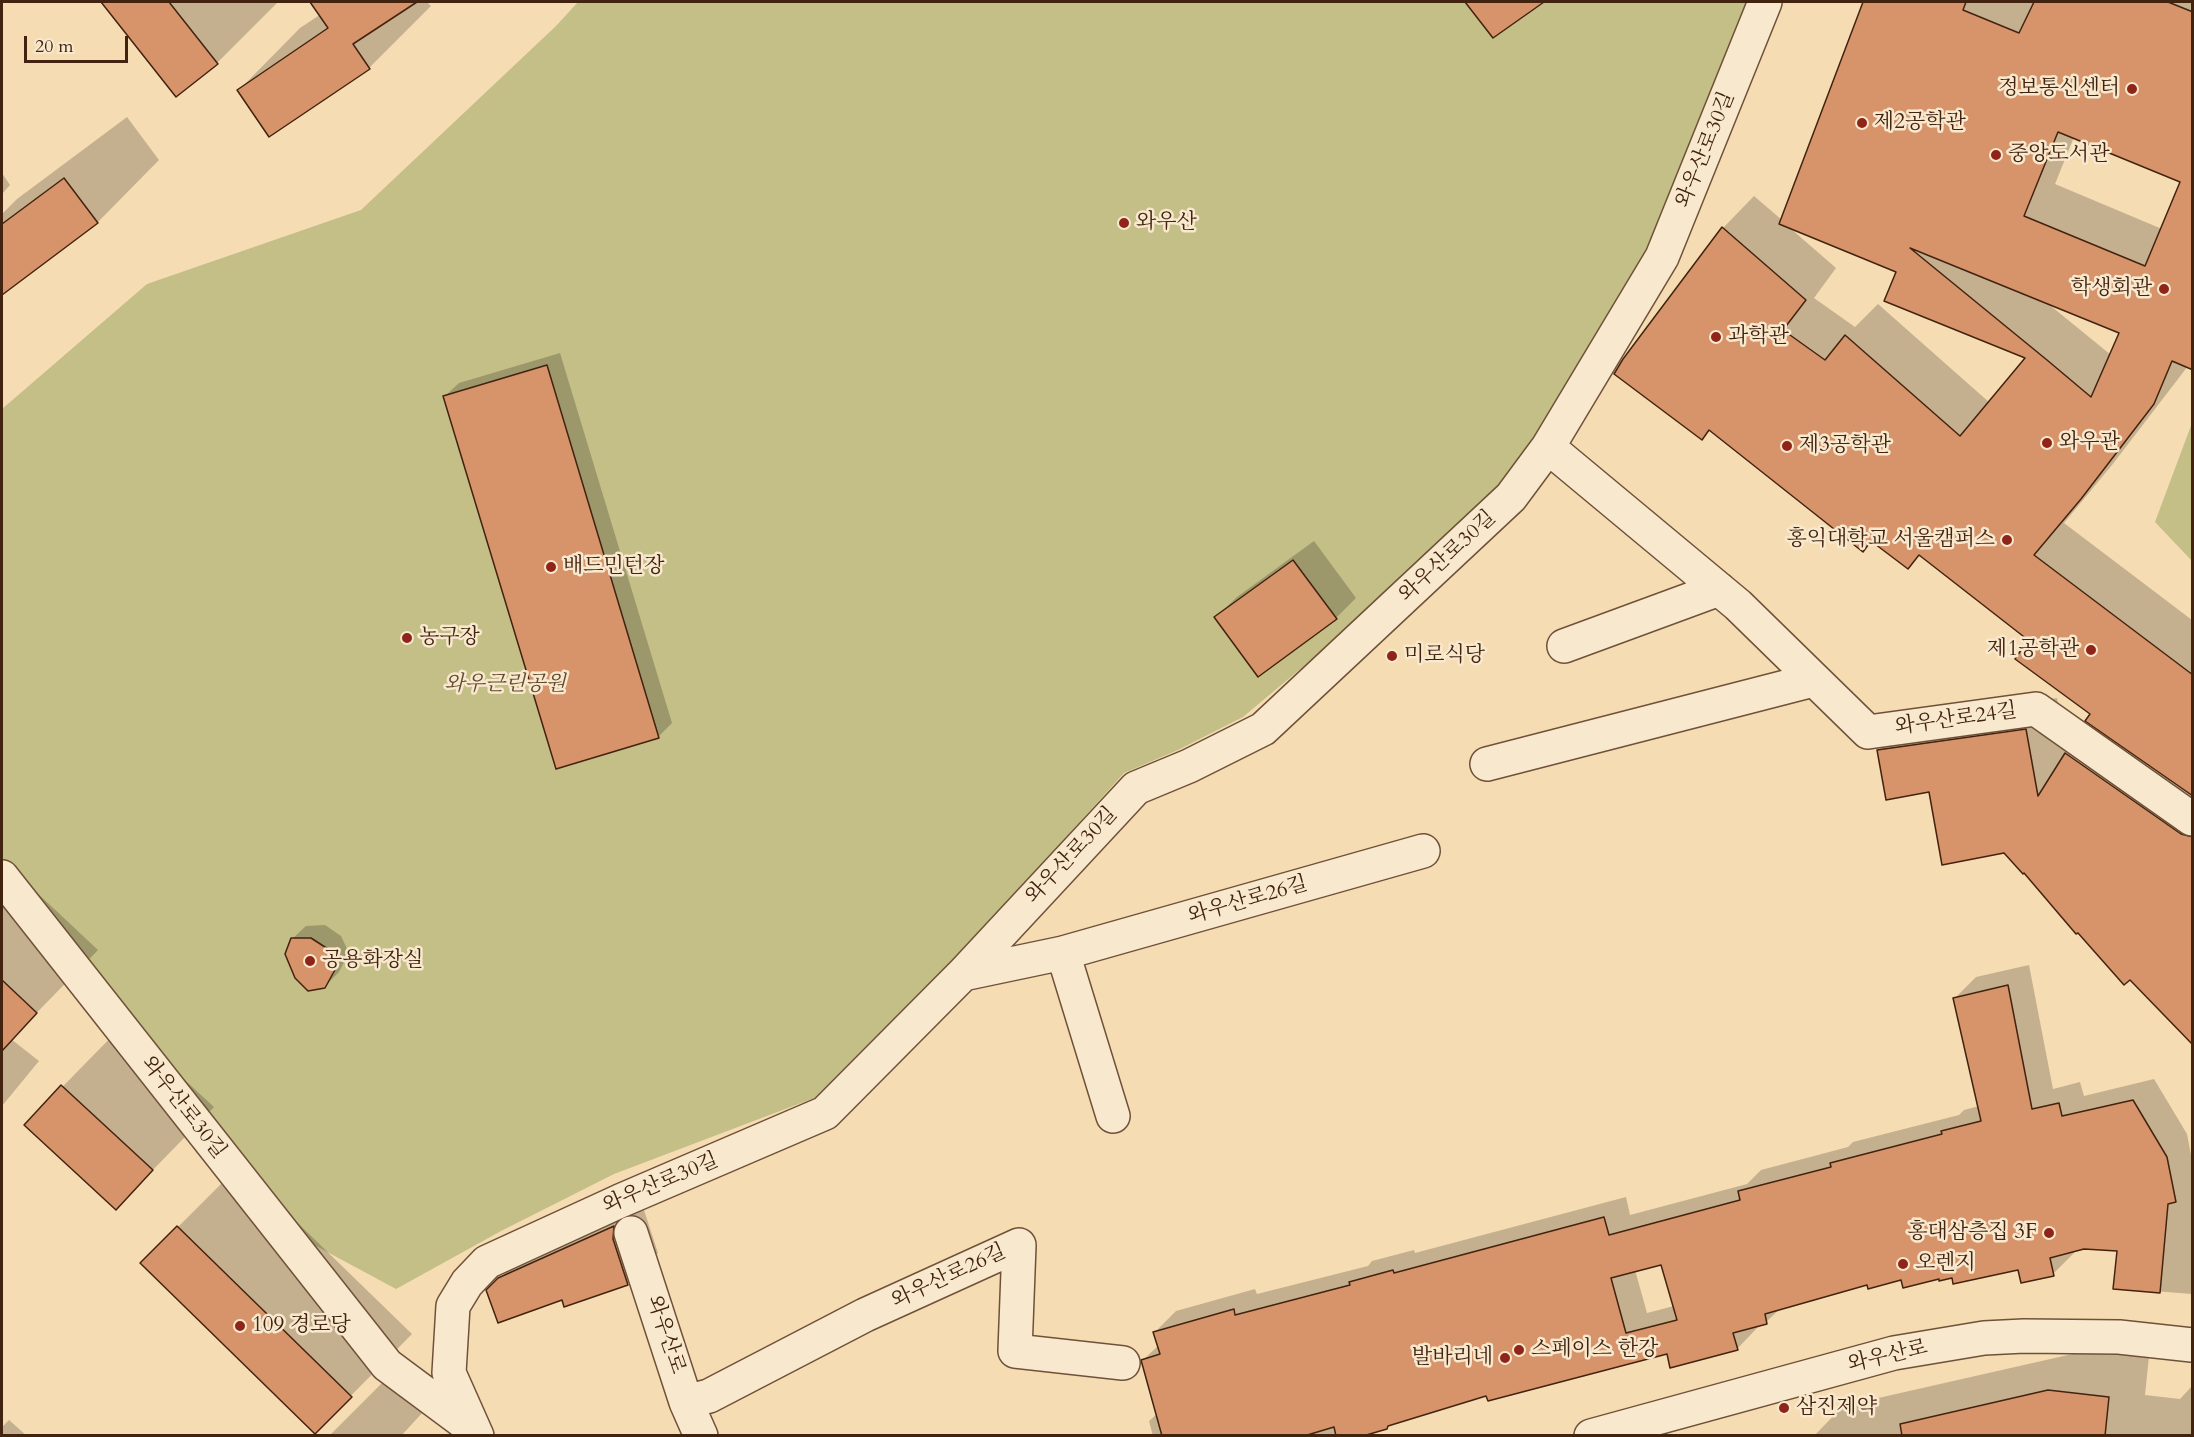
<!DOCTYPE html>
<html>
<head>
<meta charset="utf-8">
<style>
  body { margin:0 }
  #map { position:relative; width:2194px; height:1437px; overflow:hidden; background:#f5dcb3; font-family:Cardo,serif }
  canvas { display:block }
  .frame { position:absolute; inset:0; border:3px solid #422310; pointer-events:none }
  .scale { position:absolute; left:24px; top:36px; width:104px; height:27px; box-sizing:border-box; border:3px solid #422310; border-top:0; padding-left:8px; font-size:18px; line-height:21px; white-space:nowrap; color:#422310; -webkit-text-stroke:4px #f8e8ce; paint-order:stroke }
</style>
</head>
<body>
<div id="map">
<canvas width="2194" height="1437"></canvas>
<div class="frame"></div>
<div class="scale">20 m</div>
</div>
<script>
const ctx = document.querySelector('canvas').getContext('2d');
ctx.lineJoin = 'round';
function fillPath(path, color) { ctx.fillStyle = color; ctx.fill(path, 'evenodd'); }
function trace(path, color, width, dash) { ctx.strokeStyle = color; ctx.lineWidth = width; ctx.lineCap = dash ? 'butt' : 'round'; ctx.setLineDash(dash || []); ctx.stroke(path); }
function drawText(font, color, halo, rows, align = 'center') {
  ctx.font = font + ' Cardo,"Noto Serif KR",serif'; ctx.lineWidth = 5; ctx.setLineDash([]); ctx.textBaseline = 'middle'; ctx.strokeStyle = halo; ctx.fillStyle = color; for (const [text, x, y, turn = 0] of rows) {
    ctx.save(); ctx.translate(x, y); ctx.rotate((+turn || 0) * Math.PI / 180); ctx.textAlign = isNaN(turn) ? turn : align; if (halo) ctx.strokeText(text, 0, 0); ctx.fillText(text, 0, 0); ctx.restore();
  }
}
fillPath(new Path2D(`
  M578 2H1751L1671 202 1543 444 1507 496 1243 717 1178 750 1124 773 838 1089 614 1174 501 1231 396 1289 294 1234 2 861V409L147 284 361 210 556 26Z
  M2192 423V561L2155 522Z`), '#c4be87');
fillPath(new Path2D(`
  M103 2H278L217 63 177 95Z
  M314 2H427L431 6 369 68 239 90 300 28 321 14 313 3Z
  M1466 2H1541L1493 36Z
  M1864 2H2192V368L2188 366 2112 465 2064 523 2192 620V1043L2024 871 1930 790 1878 751 1910 719 2057 698 2067 753 2095 726 2092 713 2030 640 1920 554 1908 567 1873 540 1863 550 1711 429 1702 438 1624 360 1723 228 1754 196 1782 220ZM2074 137 2182 181 2162 229 2055 184ZM1790 228 1898 271 2028 358 1990 403 1878 304 1855 327 1814 298 1836 268ZM2046 302 2121 332 2111 355Z
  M127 117 159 160 98 222 2 293V214L17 199Z
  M2 173 10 185 2 194Z
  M560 353 672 723 659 736 557 767 445 396 459 383Z
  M1314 541 1356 598 1336 618 1216 617 1237 597Z
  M2 860 98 950 11 1039 39 1061 2 1106Z
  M325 925 341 936 349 953 339 972 325 986 292 939 306 926Z
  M2029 965 2053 1089 2080 1082 2084 1096 2154 1079 2187 1134 2192 1160V1294L2115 1288 2118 1250 2084 1247 2074 1250V1253L2053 1274 2019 1268 1953 1276 1902 1278 1868 1284 1781 1308 1766 1322 1757 1325 1758 1327 1737 1349 1668 1352 1487 1394 1356 1436H1153L1149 1421 1158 1413 1143 1360 1159 1345 1155 1332 1176 1311 1255 1289 1257 1294 1368 1266 1372 1261 1414 1250 1415 1253 1626 1197 1630 1215 1747 1184 1761 1170 1848 1147 1853 1142 1959 1115 1964 1110 1979 1106 1955 998 1976 977ZM1662 1263 1674 1306 1647 1313 1635 1270Z
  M124 1024 214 1107 116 1208 26 1124Z
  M239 1166 412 1334 315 1432 178 1227Z
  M643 1207 658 1253 627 1283 563 1298 488 1291 530 1247Z
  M2090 1350 2149 1356 2145 1395 2180 1399 2192 1386V1436H1814L1843 1406Z
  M388 1377 424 1411 401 1436H329Z
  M9 1420 27 1436H2V1427Z`), '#0003');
const building = new Path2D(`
  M101 2H169L218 64 176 97Z
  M310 2H417L353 44 370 69 269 137 237 90 328 28Z
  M1465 2H1544L1493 38Z
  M1863 2H1966L1963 10 2019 33 2034 2H2168L2193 12V370L2172 361 2154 404 2081 499 2034 555 2193 675V796L2085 721 2090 714 2015 659 2028 640 1919 555 1908 569 1871 541 1863 552 1709 430 1702 440 1614 374 1623 359 1722 227 1806 300 1783 330 1825 360 1845 335 1960 436 2025 358 1884 301 1896 272 1779 224ZM2058 132 2180 182 2145 266 2024 216ZM1910 248 2119 333 2091 397 2047 360Z
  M64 178 98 223 2 295V224Z
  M547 365 659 738 556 769 443 396Z
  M1293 560 1337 619 1258 677 1214 617Z
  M2026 729 2038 796 2065 753 2181 834 2193 837V1045L2130 980 2124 985 2078 933 2076 934 2024 873 2023 874 2004 853 1942 865 1929 792 1886 800 1877 750Z
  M291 938H311L328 949 336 968 325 988 308 991 295 978 285 954Z
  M2 980 37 1013 2 1051Z
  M2008 985 2032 1109 2059 1103 2062 1116 2133 1100 2167 1157 2176 1202 2168 1204 2160 1293 2113 1289 2117 1251 2084 1249 2050 1258 2054 1276 2021 1283 2018 1270 1953 1284 1952 1278 1939 1281V1279L1903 1288 1901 1280 1868 1289 1867 1285 1765 1314 1767 1324 1733 1333 1738 1350 1670 1368 1667 1354 1488 1401 1486 1396 1388 1426 1387 1429 1363 1436H1336L1334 1427 1304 1436H1162L1141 1360 1160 1354 1153 1332 1234 1309 1235 1315 1350 1285 1349 1282 1393 1270 1394 1273 1604 1217 1609 1235 1740 1200 1738 1191 1831 1167 1830 1163 1942 1134 1941 1131 1981 1121 1953 998ZM1661 1265 1677 1320 1626 1333 1611 1278Z
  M61 1085 153 1170 116 1210 24 1125Z
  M177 1226 352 1397 315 1434 140 1263Z
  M614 1226 613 1239 628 1285 564 1307 562 1300 498 1323 486 1290 498 1278Z
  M2048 1390 2109 1397 2105 1436H1902L1900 1424Z`);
fillPath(building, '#d79369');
trace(building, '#422310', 1.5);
const minor = new Path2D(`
  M1548 447 1738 605 1868 732 2036 709 2192 819
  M1564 646 1719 589
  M1487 764 1813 680
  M2 877 387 1365 473 1429
  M1063 953 1113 1116
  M963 974 1063 953 1423 851
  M631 1233 686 1402 701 1436
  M686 1402 709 1396 865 1315 1019 1245 1015 1351 1123 1363
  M477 1436 449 1373 453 1306 467 1283 487 1262 620 1201 825 1113 963 974 1136 788 1189 766 1263 729 1511 497 1548 447 1662 257 1765 2`);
const tertiary = new Path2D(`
  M1591 1436 1894 1353 1984 1338 2024 1336 2119 1337 2192 1345`);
trace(minor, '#6f5139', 36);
trace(tertiary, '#6f5139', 36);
trace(minor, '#f8e8ce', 33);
trace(tertiary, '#f8e8ce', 33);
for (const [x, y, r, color] of [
  [2132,89,6,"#8f2418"],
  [1862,123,6,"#8f2418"],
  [1996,155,6,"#8f2418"],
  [1124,223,6,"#8f2418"],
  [2164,289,6,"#8f2418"],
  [1716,337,6,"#8f2418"],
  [2047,443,6,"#8f2418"],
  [1787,446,6,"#8f2418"],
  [2007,540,6,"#8f2418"],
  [551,567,6,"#8f2418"],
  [407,638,6,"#8f2418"],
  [2091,650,6,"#8f2418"],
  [1392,656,6,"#8f2418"],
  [310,961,6,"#8f2418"],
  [2049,1233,6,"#8f2418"],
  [1903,1264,6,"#8f2418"],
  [240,1326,6,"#8f2418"],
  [1519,1350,6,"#8f2418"],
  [1505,1358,6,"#8f2418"],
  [1784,1408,6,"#8f2418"]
]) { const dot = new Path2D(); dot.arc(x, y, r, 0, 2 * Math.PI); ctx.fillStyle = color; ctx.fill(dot); trace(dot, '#f8e8ce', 2); }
drawText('21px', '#422310', '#f8e8ce', [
  ["정보통신센터",2120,89,"right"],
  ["제2공학관",1874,123],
  ["중앙도서관",2008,155],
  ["와우산",1136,223],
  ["학생회관",2152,289,"right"],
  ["과학관",1728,337],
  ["와우관",2059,443],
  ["제3공학관",1799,446],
  ["홍익대학교 서울캠퍼스",1995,540,"right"],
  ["배드민턴장",563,567],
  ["농구장",419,638],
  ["제1공학관",2079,650,"right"],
  ["미로식당",1404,656],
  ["공용화장실",322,961],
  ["홍대삼층집 3F",2037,1233,"right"],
  ["오렌지",1915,1264],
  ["109 경로당",252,1326],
  ["스페이스 한강",1531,1350],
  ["발바리네",1493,1358,"right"],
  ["삼진제약",1796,1408]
], 'left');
drawText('21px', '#422310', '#f8e8ce', [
  ["와우산로30길",1706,150,-68],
  ["와우산로30길",1448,557,-43],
  ["와우산로24길",1956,720,-8],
  ["와우산로30길",1072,856,-47],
  ["와우산로26길",1248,901,-16],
  ["와우산로30길",183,1108,52],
  ["와우산로30길",661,1184,-23],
  ["와우산로26길",949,1277,-25],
  ["와우산로",665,1335,72],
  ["와우산로",1888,1357,-13]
]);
drawText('italic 21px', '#624a2e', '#f8e8ce', [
  ["와우근린공원",505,685]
]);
</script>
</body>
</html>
